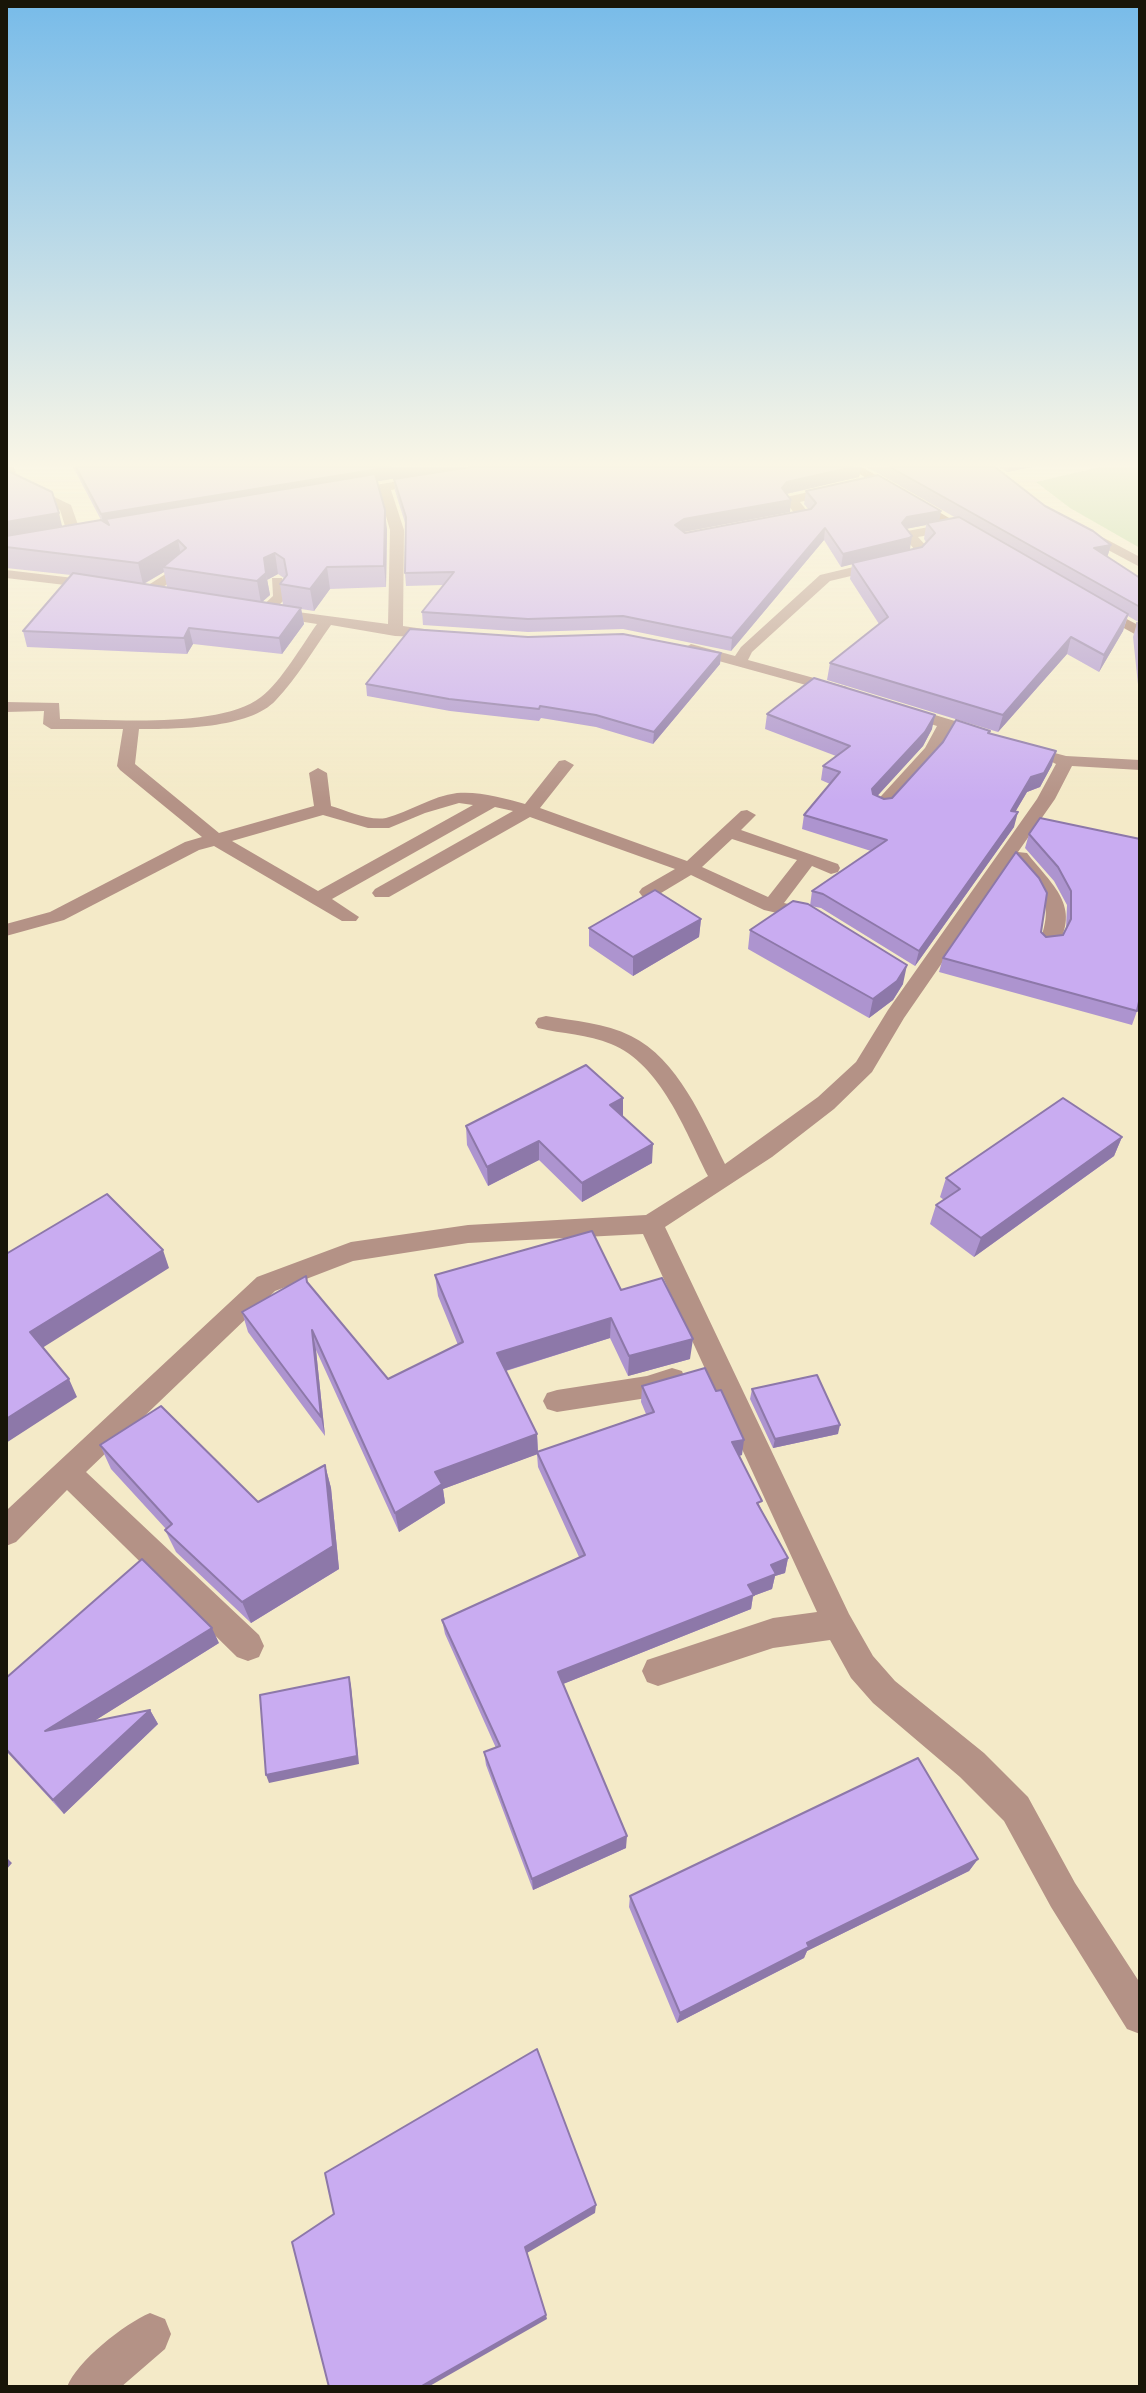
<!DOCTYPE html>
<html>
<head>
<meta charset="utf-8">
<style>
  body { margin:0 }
  #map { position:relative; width:1146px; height:2393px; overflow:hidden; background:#f4eac8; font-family:Mulish,sans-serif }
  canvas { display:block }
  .frame { position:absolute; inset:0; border:8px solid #181508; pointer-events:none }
</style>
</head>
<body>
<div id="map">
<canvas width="1146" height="2393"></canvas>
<div class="frame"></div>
</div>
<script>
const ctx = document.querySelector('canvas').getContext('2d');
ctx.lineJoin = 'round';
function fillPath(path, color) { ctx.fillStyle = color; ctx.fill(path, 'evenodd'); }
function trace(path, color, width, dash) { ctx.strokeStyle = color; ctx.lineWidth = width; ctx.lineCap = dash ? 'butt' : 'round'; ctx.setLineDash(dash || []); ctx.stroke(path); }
fillPath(new Path2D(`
  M1100 467H1140V548L1070 508 1036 482Z`), '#b4d593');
fillPath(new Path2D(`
  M6 467H14L17 479 71 505 83 539 81 542 69 539 60 510 6 484Z
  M426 476 432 480 430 483 391 490 404 530 403 626 445 632V638L395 636 331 625C313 650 297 678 276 700 250 729 176 729 139 729L135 764 219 833 314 806 309 773 318 768 327 773 331 806C348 811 369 821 386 818 409 812 432 796 457 793 479 791 504 798 525 804L559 761 565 760 574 765 540 808 687 861 741 811 747 810 756 815 741 830 838 864 840 868 838 872 831 874 812 866 784 903 819 911 822 915 819 919 812 921 764 910 691 875 656 896H642L639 892 642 888 675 869 530 817 389 897H375L372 893 375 889 513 811 495 807 332 899 359 917 356 921H342L214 846 199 850 64 920 6 936V924L50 912 185 842 202 837 120 770 117 766 123 729H51L43 724 44 711 6 712V702L59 703 60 719C111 719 220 729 261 697 281 682 302 645 317 624L259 615V609L273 596 272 578H282L287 597 275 609 388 624 390 530 379 492 348 498 342 494 348 490ZM459 803 473 805 318 891 232 841 323 815 368 828H389L425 813ZM732 839 797 860 768 897 702 867Z
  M836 486 841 487V493L800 502 811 516 809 519 781 525 774 521 795 514 784 500 786 497Z
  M956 522 961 523V529L918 537 929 549 918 560 830 581 752 652 748 660 847 687V693H835L686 652 683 649 691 644 735 656 741 647 820 575 908 554 914 549 903 536 907 531Z
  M1083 527 1140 557V567L1078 534 1076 531Z
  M181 564 188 568 186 571 149 597H139V591Z
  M6 570 99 581 106 585 99 589 6 578Z
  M902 705 988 731 990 735 982 740 951 731 938 754 887 810 881 811 872 806 925 748 937 726 896 713V707Z
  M1051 752 1066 756 1140 760V770L1072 766 1055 799 1018 852 1027 853C1052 885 1082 906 1056 948H1042L1039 944C1056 898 1040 896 1013 860L904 1018 872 1072 834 1109 772 1157 665 1227 849 1614 873 1656 895 1681 984 1753 1028 1797 1075 1883 1140 1983V2034L1127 2029 1051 1907 1004 1821 960 1777 873 1703 851 1678 830 1640 773 1648 658 1686 647 1682 642 1671 647 1660 773 1618 817 1612 643 1234 468 1243 353 1261 275 1291 86 1472 259 1635 264 1646 259 1657 248 1661 237 1657 67 1490 16 1542 6 1546V1511L9 1508 257 1277 351 1242 468 1225 646 1215 708 1176C685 1131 661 1064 611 1044 588 1034 562 1034 538 1028L535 1023 538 1018 546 1016C574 1021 605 1023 631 1036 678 1059 703 1120 725 1164L818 1097 856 1062 888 1010 1037 799 1056 764 1042 757Z
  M672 1368 682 1371 685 1379 682 1387 647 1398 557 1412 547 1409 543 1401 547 1393 557 1390 647 1376Z
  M150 2313 165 2319 171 2334 165 2349 121 2387H67C77 2361 124 2324 150 2313Z`), '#b49286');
fillPath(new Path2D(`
  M848 467H862L980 536 968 539Z
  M1098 604 1140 626V637L1093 611 1091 608Z`), '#986856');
fillPath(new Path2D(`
  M73 467H464L377 481 387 530 386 587 330 589 314 611 301 609 304 624 282 654 193 644 187 654 27 647 23 631 71 575 6 568V470L62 527 101 520ZM164 572 167 587 144 584ZM278 574 284 578 280 584 283 605 262 602 270 595 267 580Z
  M867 467H995L1045 506 1111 545 1107 557 1140 578V623L1128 616 1123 631 1099 672 1067 654 998 732 827 680 830 663 879 624 850 579 852 564 841 567 824 540 731 651 623 629 528 632 423 625 422 612 444 585 406 586 405 573 406 526 395 491 394 479 859 477 787 494 790 512 684 532 685 533 809 510 804 504 806 491 939 521 956 518ZM926 525 924 539 926 542 922 547 908 550 910 549 906 529Z
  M999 467H1032L1007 472Z
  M1137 623 1140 624V695L1139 694 1133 637Z
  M721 653 720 664 653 744 596 727 541 718 539 721 450 711 367 696 366 684Z
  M767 714 932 729 923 746 877 796 884 799 892 798 990 734 1052 765 1040 787 1027 792 1015 812 1014 827 915 966 821 908 811 906 903 984 893 1000 869 1018 748 949 750 930 810 906 812 891 871 851 802 829 804 815 830 784 821 780 823 766 836 756 765 729Z
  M1029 834 1140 839 1137 1011 1132 1025 939 972 943 958 1041 932 1046 937 1063 935 1066 929 1067 905 1054 881 1025 848Z
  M701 919 699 937 633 976 589 946V928Z
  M466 1126 652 1163 582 1202 539 1160 488 1186 467 1145Z
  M1122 1137 1114 1156 974 1257 930 1224 936 1205 944 1200 940 1197 946 1178Z
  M435 1275 621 1290 690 1359 628 1376 610 1338 506 1371 537 1434 538 1452 646 1414 641 1402 642 1386 742 1455 739 1456 761 1509 788 1558 785 1573 775 1576 772 1589 753 1596 751 1609 563 1684 626 1848 533 1890 486 1765 484 1752 496 1748 445 1634 442 1620 579 1557 538 1467 537 1454 443 1489 445 1503 399 1532 316 1350 325 1436 248 1332 242 1312 308 1283 388 1379 458 1345 438 1296Z
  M752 1389 838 1434 773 1448 750 1399Z
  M100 1445 258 1502 325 1465 331 1488 339 1569 251 1623 176 1552 165 1530 166 1529 111 1469Z
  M219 1643 94 1721 150 1710 158 1724 64 1814 6 1751V1678Z
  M978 1859 969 1871 807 1951 804 1958 677 2023 629 1907 630 1896Z`), '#ad94cf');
fillPath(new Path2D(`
  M391 467H464L109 526 106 519 108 526 104 527 101 514Z
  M853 467H861L859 477 785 494 782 488 787 482Z
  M1009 467H1032L1007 472Z
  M791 500 790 512 683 532 675 525 684 519Z
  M385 510 387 530 386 587 384 566Z
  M941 511 939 523H927L926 525 905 529 902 523 907 517Z
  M59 513 64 534 6 544V522Z
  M825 528 824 540 731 651 732 638Z
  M912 536 910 549 907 551 841 567 843 554Z
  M178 540 182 561 163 567 164 572 143 584 138 563Z
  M1111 545 1107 558 1094 548Z
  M275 553 278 574 267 580 264 558Z
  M327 567 330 589 314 611 310 589Z
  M266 573 270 595 261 603 257 581Z
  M301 608 304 624 282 654 279 638Z
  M1128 614 1123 631 1099 672 1104 655Z
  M189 628 193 644 187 654 184 638Z
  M1071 637 1067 654 998 732 1003 715Z
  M721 653 720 664 653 744 654 732Z
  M935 715 932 729 923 746 870 804 872 789Z
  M1056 751 1052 765 1040 787 1027 792 1007 826 1011 811 1031 777Z
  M1018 812 1014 827 915 966 919 951Z
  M701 919 699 937 633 976V957Z
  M907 965 903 984 893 1000 869 1018 873 999Z
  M623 1098V1117L610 1105Z
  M1122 1137 1114 1156 974 1257 981 1238Z
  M539 1141V1160L488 1186 487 1167Z
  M653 1144 652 1163 582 1202V1183Z
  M163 1250 169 1268 39 1350 30 1332Z
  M611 1318 610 1338 498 1373 497 1353Z
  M312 1330 316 1350 325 1436 321 1417Z
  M693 1339 690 1359 628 1376 629 1356Z
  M69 1379 77 1397 6 1443V1419Z
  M840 1425 838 1434 773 1448 775 1439Z
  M537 1434 538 1454 443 1489 445 1503 399 1532 395 1513 435 1472Z
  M744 1440 742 1455 730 1458 732 1442Z
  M325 1465 331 1488 339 1569 251 1623 242 1602Z
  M788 1558 785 1573 775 1576 772 1589 753 1596 751 1609 558 1686V1672L748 1585 771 1565Z
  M212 1628 219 1643 56 1745 45 1731Z
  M349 1677 351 1685 359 1764 269 1783 266 1775Z
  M150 1710 158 1724 64 1814 53 1800Z
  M627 1836 626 1848 533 1890 532 1879Z
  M6 1857 12 1863 6 1870Z
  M978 1859 969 1871 807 1951 804 1958 677 2023 680 2013 807 1943Z
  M596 2205 595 2213 527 2253 525 2247Z
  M546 2315 547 2319 428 2387H420Z`), '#8d78a9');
const building = new Path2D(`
  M76 467H391L101 514Z
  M471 467H853L787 482 782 488 791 500 684 519 675 525 685 533 811 509 816 503 806 491 878 475 941 511 907 517 902 523 912 536 909 538 843 554 825 528 732 638 623 616 528 619 422 612 454 572 405 573 406 517 394 479Z
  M890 467H995L1045 506 1093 531 1111 545 1094 548 1140 578V607Z
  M6 470 52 492 59 513 6 522Z
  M375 474 385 510 384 566 327 567 310 589 280 584 287 575 284 559 275 553 264 558 266 573 257 581 163 567 186 548 178 540 138 563 6 547V536L101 520 109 525 106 519Z
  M959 517 1128 614 1104 655 1071 637 1003 715 830 663 888 617 852 563 922 547 935 533 927 523Z
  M73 573 301 608 279 638 189 628 184 638 23 631Z
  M1137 623 1140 624V648Z
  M410 629 528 637 623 634 721 653 654 732 596 715 540 706 539 709 449 699 366 684Z
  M814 678 935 715 925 732 872 789 873 794 884 799 892 798 943 742 956 720 990 731 988 733 1056 751 1044 773 1031 777 1011 811 1018 812 919 951 823 894 812 891 887 840 804 815 840 772 823 766 850 746 767 714Z
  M1040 818 1140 839V997L1137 1011 943 958 1016 852 1039 878 1047 893 1041 932 1046 937 1063 935 1071 919V891L1058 867 1029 834Z
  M655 890 701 919 633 957 589 928Z
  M793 901 808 904 907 965 897 981 873 999 750 930Z
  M586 1065 623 1098 610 1105 653 1144 582 1183 539 1141 487 1167 466 1126Z
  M1063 1098 1122 1137 981 1238 936 1205 960 1189 946 1178Z
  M107 1194 163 1250 30 1332 69 1379 6 1419V1254Z
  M592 1231 621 1290 662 1278 693 1339 629 1356 611 1318 497 1353 537 1434 435 1472 442 1484 395 1513 312 1330 321 1417 242 1312 306 1276 307 1282 388 1379 463 1342 435 1275Z
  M705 1368 716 1391 721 1390 744 1440 732 1442 762 1501 757 1503 788 1558 771 1565 776 1574 748 1585 754 1595 558 1672 627 1836 532 1879 484 1752 500 1746 442 1620 585 1555 537 1452 654 1412 642 1386Z
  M817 1375 840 1425 775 1439 752 1389Z
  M161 1406 258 1502 325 1465 333 1546 242 1602 165 1530 172 1524 100 1445Z
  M142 1559 212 1628 45 1731 150 1710 53 1800 6 1749V1678Z
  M349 1677 357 1756 266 1775 260 1695Z
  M918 1758 978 1859 807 1943 809 1947 680 2013 630 1896Z
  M537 2049 596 2205 525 2247 546 2315 420 2387H329L292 2242 334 2214 325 2173Z`);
fillPath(building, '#c9acf1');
trace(building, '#8d78a9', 2);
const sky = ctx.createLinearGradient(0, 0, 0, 802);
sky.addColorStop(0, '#77bbe9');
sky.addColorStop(0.58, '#faf6e6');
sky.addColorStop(1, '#faf6e600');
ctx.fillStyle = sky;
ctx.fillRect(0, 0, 1146, 802);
</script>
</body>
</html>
